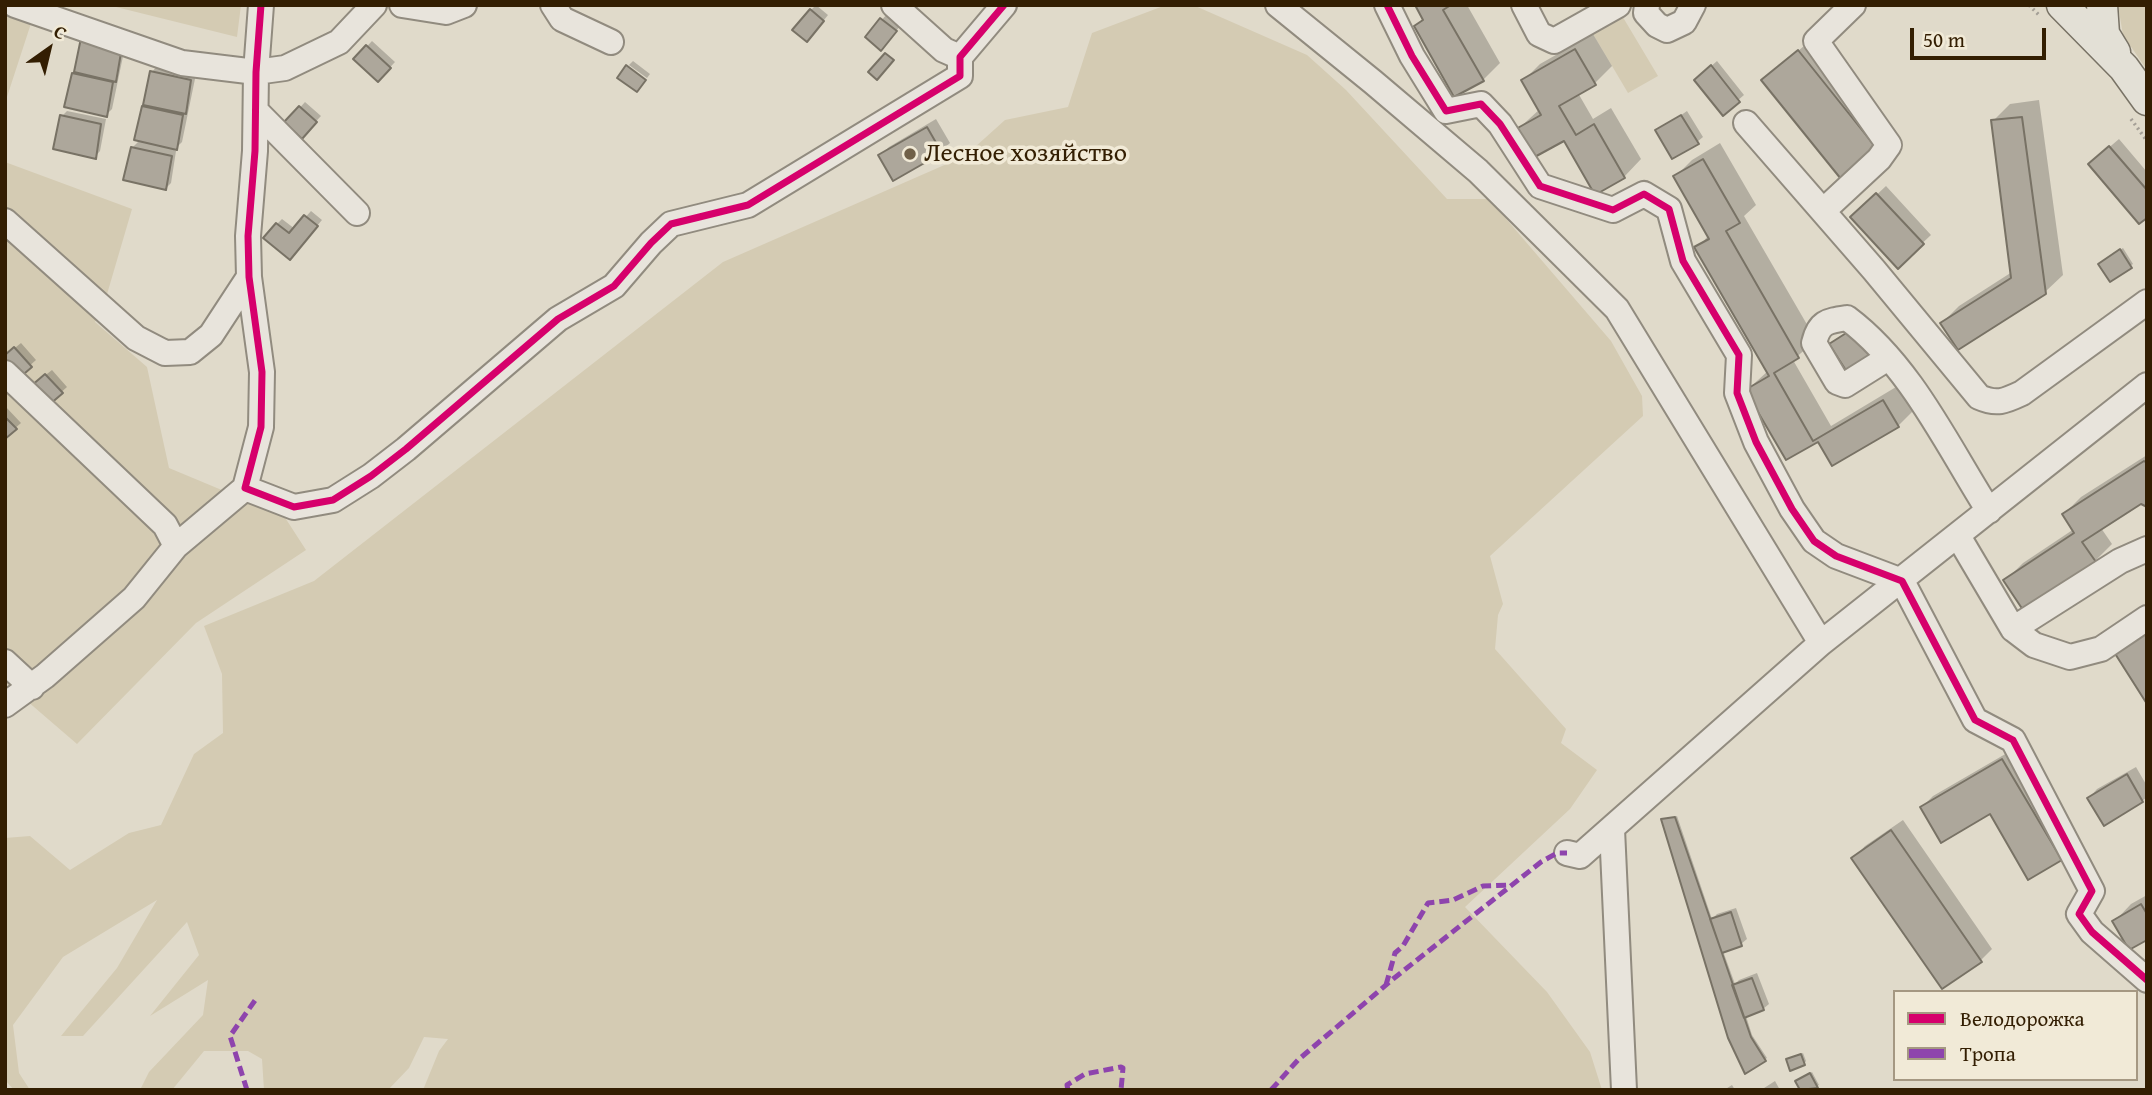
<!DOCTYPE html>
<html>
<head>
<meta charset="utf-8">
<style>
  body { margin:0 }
  #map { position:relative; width:2152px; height:1095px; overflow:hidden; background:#e0daca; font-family:"Gentium Book Plus",serif }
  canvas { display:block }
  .frame { position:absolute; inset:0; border:7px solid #331e02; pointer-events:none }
  .legend { position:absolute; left:1893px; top:990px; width:245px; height:91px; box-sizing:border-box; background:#f1ead7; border:2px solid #a59882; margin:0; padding:9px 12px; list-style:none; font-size:21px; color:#331e02 }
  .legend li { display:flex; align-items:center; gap:14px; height:35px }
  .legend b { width:35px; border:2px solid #a59882 }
  .north { position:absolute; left:14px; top:14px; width:70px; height:70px; -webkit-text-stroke:5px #f1ead7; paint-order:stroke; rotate:34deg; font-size:19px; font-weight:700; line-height:28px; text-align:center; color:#331e02 }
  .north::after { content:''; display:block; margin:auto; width:24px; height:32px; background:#331e02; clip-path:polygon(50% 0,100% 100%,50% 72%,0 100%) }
  .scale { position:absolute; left:1910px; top:28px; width:136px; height:32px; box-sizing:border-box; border:4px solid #331e02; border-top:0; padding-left:9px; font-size:21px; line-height:24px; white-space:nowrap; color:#331e02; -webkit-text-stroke:5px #f1ead7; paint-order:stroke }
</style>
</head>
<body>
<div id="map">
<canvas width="2152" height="1095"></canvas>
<div class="frame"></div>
<ul class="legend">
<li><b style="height:9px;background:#d6006c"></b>Велодорожка</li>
<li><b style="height:9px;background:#8e44ad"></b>Тропа</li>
</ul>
<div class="north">С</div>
<div class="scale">50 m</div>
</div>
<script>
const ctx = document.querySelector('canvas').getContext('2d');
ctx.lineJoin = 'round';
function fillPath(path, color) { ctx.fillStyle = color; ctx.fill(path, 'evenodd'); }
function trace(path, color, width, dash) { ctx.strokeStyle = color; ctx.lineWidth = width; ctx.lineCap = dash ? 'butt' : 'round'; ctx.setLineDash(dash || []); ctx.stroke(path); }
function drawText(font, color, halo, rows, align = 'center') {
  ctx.font = font + ' "Gentium Book Plus",serif'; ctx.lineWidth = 7; ctx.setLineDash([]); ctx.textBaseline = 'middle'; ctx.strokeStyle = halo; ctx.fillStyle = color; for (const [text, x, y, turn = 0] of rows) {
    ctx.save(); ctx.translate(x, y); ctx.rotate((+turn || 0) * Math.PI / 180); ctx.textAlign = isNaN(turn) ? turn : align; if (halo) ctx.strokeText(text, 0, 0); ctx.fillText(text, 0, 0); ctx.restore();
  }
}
fillPath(new Path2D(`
  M5 5H37L5 103Z
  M108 5H241L237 37Z
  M1166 5H1193L1307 55 1346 90 1447 199H1489L1611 341 1642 396 1643 416 1490 556 1503 604 1498 615 1495 649 1566 729 1561 743 1597 770 1570 809 1465 907 1547 992 1590 1052 1602 1090H423L439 1051 448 1039 424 1037 409 1068 388 1090H264L262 1059 248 1051H204L172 1090H140L149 1072 203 1015 208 980 150 1016 199 955 187 922 83 1036H61L117 968 157 900 63 957 13 1025 19 1073 30 1090H14L5 1080V838L30 836 70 870 129 833 161 825 194 754 223 733 222 674 204 626 314 581 723 262 965 156 1005 120 1068 107 1092 33Z
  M2118 5H2147V70L2123 35Z
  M1621 14 1658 76 1628 93 1592 32Z
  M5 162 132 209 105 301 95 322 147 367 169 468 284 516 306 550 196 623 77 744 5 682Z`), '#d4cbb3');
fillPath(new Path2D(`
  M816 5 828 15 812 35 811 10Z
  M1417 5H1467L1500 63 1483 80 1416 26 1424 18Z
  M887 14 901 25 886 43 867 37Z
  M1593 34 1612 66 1595 83 1578 93 1593 119 1611 108 1641 159 1624 177 1565 138 1517 130 1540 109 1523 81 1540 64Z
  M1811 40 1877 149 1764 80Z
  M372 41 395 62 378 80 355 59Z
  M126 42 112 109 106 115 73 74Z
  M633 61 650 74 647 78 629 65Z
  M1717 61 1744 95 1723 113 1701 75Z
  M157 66 196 74 182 142 174 150 176 151 171 183 165 189 132 148 140 140 143 107 147 104 152 72Z
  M2039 100 2063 275 2045 292 1942 323 1959 306 2012 272 1993 121 2010 104Z
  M305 102 321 116 302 136 287 122Z
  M67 111 106 119 100 151 95 157 62 116Z
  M1687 111 1703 137 1697 142 1658 131Z
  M936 119 950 143 941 151 894 179 880 155 889 147Z
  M2119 139 2147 172V215L2099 156Z
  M1720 143 1756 205 1744 216 1816 340 1793 360 1831 426 1901 384 1915 409 1898 426 1832 464 1818 438 1814 442 1747 390 1768 371 1697 248 1709 235 1675 177 1692 160Z
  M1886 186 1931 235 1898 266 1853 217Z
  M311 211 322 220 295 252 277 224 282 219 295 229Z
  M2123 248 2133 264 2110 280 2102 262Z
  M21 343 36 360 18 376 5 356Z
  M52 370 67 387 49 403 38 381Z
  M5 406 21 423 5 437Z
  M2147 455V505L2141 502 2101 528 2112 544 2095 561 2006 580 2023 563 2074 529 2064 514 2081 497Z
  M2014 749 2072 847 2060 859 1990 812 1922 807 1933 796Z
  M2136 767 2147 786V797L2142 801 2089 798 2097 789Z
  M1677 816 1712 919 1717 914 1736 908 1747 939 1741 944 1723 951 1735 984 1739 980 1757 973 1769 1004 1763 1009 1746 1016 1752 1035 1767 1058 1746 1071 1663 820Z
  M1903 820 1992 949 1980 961 1854 858 1865 846Z
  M2147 895V937L2114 922 2131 904Z
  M1803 1053 1806 1061 1804 1064 1788 1060Z
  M1812 1072 1819 1085 1810 1090H1802L1800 1079Z
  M1775 1081 1780 1090H1761Z
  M1732 1085 1735 1090H1724Z`), '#0003');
const building = new Path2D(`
  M1415 5H1451L1443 10 1484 81 1454 97 1414 26 1423 20Z
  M810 9 824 21 807 42 792 30Z
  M880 18 897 31 881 51 865 37Z
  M81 38 122 47 116 82 74 72Z
  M366 45 391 68 378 82 353 59Z
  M1575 49 1596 85 1559 106 1576 135 1594 124 1625 178 1595 195 1564 141 1531 159 1514 130 1541 115 1521 80Z
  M1798 50 1878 150 1841 179 1761 80Z
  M885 53 894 60 877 80 868 72Z
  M626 65 646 80 637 92 617 78Z
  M1711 65 1740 102 1723 116 1694 80Z
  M150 71 191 80 186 114 143 105Z
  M72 73 113 82 107 117 64 107Z
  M142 106 183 115 177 150 134 140Z
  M299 106 317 122 302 139 284 122Z
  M60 115 101 124 96 159 53 149Z
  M1681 115 1699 144 1672 159 1655 130Z
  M2022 117 2046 294 1958 350 1940 323 2011 278 1991 120Z
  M927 127 942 153 893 181 878 155Z
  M2109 146 2147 190V218L2139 224 2088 164Z
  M131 147 172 156 166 190 123 180Z
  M1703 159 1740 223 1726 231 1799 358 1774 373 1813 441 1883 400 1899 427 1832 466 1818 442 1786 460 1745 390 1769 376 1694 247 1709 239 1673 176Z
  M1876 193 1924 244 1898 269 1850 217Z
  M304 215 318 226 290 260 263 238 276 223 289 233Z
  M2120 249 2132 268 2110 282 2098 264Z
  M1854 328 1873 355 1847 372 1829 344Z
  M14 347 32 367 18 379 5 365V355Z
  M45 374 63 393 49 405 31 386Z
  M5 417 17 429 5 439Z
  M2144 461 2147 463V507L2141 504 2082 542 2096 562 2023 610 2003 580 2074 533 2062 514Z
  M2147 631V704L2114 652Z
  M2002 759 2062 860 2028 880 1990 814 1941 843 1920 807Z
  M2127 774 2143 802 2104 826 2087 798Z
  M1675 817 1751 1037 1766 1061 1745 1074 1728 1038 1661 819Z
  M1891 830 1982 962 1942 989 1851 858Z
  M2141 904 2147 914V940L2129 950 2112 921Z
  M1731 912 1742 946 1722 953 1710 919Z
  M1752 978 1764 1010 1744 1018 1732 985Z
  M1801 1054 1805 1065 1790 1071 1786 1059Z
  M1810 1073 1818 1088 1800 1090 1795 1081Z`);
fillPath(building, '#ada79b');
trace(building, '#787265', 2);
const minor = new Path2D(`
  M15 5 182 63 256 72 285 68 339 42 374 5
  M402 5 446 12 464 5
  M553 5 562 19 611 42
  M894 5 944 50 960 57
  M1278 5 1373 82 1478 171 1617 309 1821 643
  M1387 5 1412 56 1446 111 1481 104 1500 124 1540 186 1613 210 1644 194 1669 209 1683 261 1739 355 1737 393 1756 442 1792 509 1814 541 1836 556 1902 581 1975 720 2013 740 2092 891 2079 914 2092 932 2147 980
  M1524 5 1539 34 1554 41 1618 5
  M1647 5 1646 13 1657 25 1667 30 1684 22 1693 5
  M257 112 357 213
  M1746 123 1874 270 1979 397C1997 405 2005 401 2022 393L2147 302
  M1823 211 1879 159 1889 145 1816 41 1853 5
  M5 221 136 338 165 353 190 352 211 335 249 277
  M1888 358 1845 385 1837 382 1814 343C1819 322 1827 321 1847 318 1911 366 1947 445 1989 511
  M5 373 165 525 176 546
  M245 488 294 507 333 500 371 476 406 449 558 319 614 286 651 243 671 224 748 205 960 76V57L1004 5
  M245 488 261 427 262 372 249 277 248 236 255 151 256 72 261 5
  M1958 536 2013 629 2034 645 2070 657 2101 649 2147 618
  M2013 629 2120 561 2147 549
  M5 662 32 687
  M5 705 45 676 134 598 176 546 245 488
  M1612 829 1624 1090
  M1567 853 1580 856 1821 643 2147 385`);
const major = new Path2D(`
  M2062 5 2124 68 2147 100
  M2102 5 2104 34 2115 52`);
trace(minor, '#918b7f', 28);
trace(major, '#787265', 33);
trace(new Path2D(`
  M2029 5 2040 16
  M2131 119 2147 141`), '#a49f96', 3.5, [2, 3.5]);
trace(minor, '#e8e4dc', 24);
trace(major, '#e3e0d6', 30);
trace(new Path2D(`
  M1386 985 1395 953 1403 946 1428 903 1453 900 1483 886 1512 885
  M247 1090 230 1036 256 999
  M1068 1090 1067 1085 1085 1074 1121 1067 1123 1068 1121 1090
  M1271 1090 1298 1060 1393 979 1541 862 1557 853H1567`), '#8e44ad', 5, [10, 5]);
trace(new Path2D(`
  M261 5 256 72 255 151 248 236 249 277 262 372 261 427 245 488 294 507 333 500 371 476 406 449 558 319 614 286 651 243 671 224 748 205 960 76V57L1004 5
  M1387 5 1412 56 1446 111 1481 104 1500 124 1540 186 1613 210 1644 194 1669 209 1683 261 1739 355 1737 393 1756 442 1792 509 1814 541 1836 556 1902 581 1975 720 2013 740 2092 891 2079 914 2092 932 2147 980`), '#d6006c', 7);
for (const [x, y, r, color] of [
  [910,154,7,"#706048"]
]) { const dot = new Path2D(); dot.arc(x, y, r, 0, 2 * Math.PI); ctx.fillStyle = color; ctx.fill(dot); trace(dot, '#f1ead7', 2.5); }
drawText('26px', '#331e02', '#f1ead7', [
  ["Лесное хозяйство",924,154]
], 'left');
</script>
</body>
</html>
